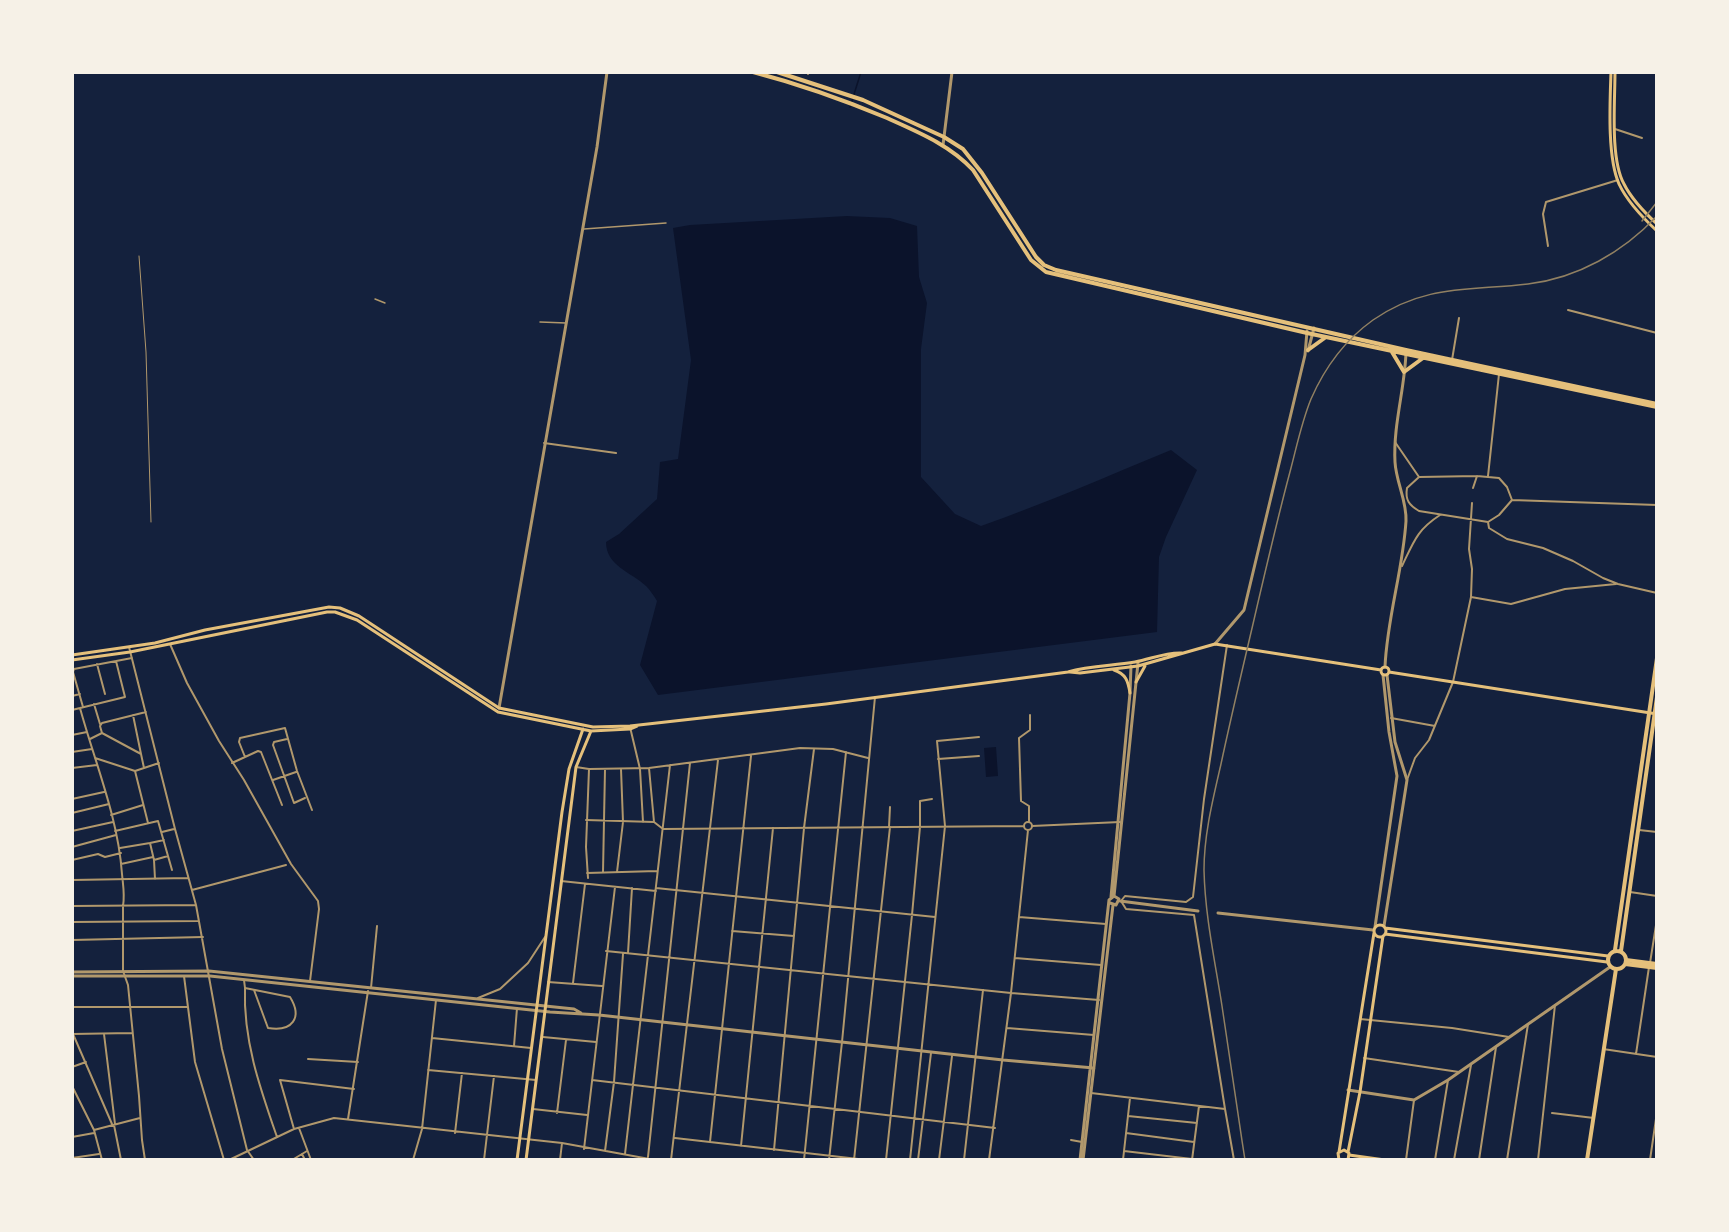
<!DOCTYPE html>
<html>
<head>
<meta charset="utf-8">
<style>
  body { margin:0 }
  #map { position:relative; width:1729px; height:1232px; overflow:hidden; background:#14213d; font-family:Karla,sans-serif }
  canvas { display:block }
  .frame { position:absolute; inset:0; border:74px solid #f6f1e7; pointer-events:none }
</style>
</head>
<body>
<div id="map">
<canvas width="1729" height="1232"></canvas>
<div class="frame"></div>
</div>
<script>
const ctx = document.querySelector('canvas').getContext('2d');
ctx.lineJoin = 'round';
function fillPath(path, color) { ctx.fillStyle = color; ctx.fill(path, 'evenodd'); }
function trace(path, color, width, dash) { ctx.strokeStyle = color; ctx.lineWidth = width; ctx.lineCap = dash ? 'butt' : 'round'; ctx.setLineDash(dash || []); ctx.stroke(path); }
fillPath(new Path2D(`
  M847 216 890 218 917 226 919 277 927 303 921 349V477L955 514 981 526C1046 503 1108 476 1171 450L1197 470 1166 537 1159 557 1157 632 658 695 640 665 657 601C654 596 650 590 646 586 631 572 606 566 606 542L619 534 657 499 660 462 678 459 691 360 673 228 690 225Z
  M996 747 998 776 986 777 984 748Z`), '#0b132b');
trace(new Path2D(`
  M850 107 861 72`), '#0b132b', 1.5);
trace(new Path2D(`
  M139 256 146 352 151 522`), '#b1986c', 1);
trace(new Path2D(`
  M584 229 666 223
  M375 299 385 303
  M540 322 566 323`), '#b1986c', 1.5);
trace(new Path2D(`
  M808 74V72
  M1615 129 1642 138
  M1548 246 1543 214 1546 202 1618 180
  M1568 310 1657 333
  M1452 360 1459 318
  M1395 442 1419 477
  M544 443 616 453
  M1477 476 1499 478 1507 487 1512 500 1499 515 1488 522 1419 511C1409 505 1405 500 1407 488L1419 477Z
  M1488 476 1499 374
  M1473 488 1477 476
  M1512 500 1657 505
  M1488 522 1489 528 1507 539 1543 548 1573 561 1603 578 1618 584 1657 593
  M1402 566C1414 541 1417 530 1440 515
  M1471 597 1511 604 1565 589 1616 584
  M170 644 187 683 219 741 244 780 291 864 318 901 319 909 310 981
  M129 647 175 829 196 905 222 1049 247 1150 254 1160
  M97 664 105 694
  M72 696 80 694
  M94 704 100 724
  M83 707 73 672 74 669 132 658
  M80 708C95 763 118 817 122 874 123 885 125 895 123 906V971L128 985 139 1096 142 1140 145 1160
  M72 710 125 697 116 661
  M133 715 141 754
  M1391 718 1435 726
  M630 727 640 769 643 822
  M102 733 100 726 102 723 146 712
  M72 735 87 732
  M90 739 102 733 141 754 144 768
  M287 739 274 742 273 745 294 803 305 798
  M72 752 92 749
  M245 757 239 742 240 738 285 728 297 771 312 810
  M95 758 135 771 159 763
  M938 759 979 756
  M232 763 258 751 261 752 282 805
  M576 767 589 769 649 768 800 748 833 749 868 758
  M72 768 97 765
  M649 768 654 822 663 829 1024 826
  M135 771 148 823
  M273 780 296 772
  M1407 780 1415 758 1429 740 1453 682 1471 597 1472 569 1469 549 1472 503
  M72 799 104 792
  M72 813 109 804
  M111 815 143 805
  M586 820 654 822
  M1024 826a4 4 0 1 1 8 0a4 4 0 1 1-8 0Z
  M1029 822V806L1021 801 1019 738 1030 730V715
  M1032 826 1120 822
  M889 827 890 807
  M1639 830 1657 832
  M72 831 113 822
  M115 831 158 821 172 870
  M162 832 174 829
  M150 843 164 840
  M72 847 116 835
  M120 848 150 843 154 860 155 879
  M72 860 98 854 105 857 121 853
  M154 860 168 856
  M121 864 153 857
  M603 872 605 769
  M617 872 623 822 621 769
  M587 873 657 871
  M588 878 586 847 589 769
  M72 880 188 878
  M561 881 656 891
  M656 888 935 917
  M192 890 286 865
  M1630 892 1657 896
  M72 906 196 905
  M1019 917 1106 924
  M72 922 198 921
  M732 931 794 936
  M72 940 203 937
  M606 951 1011 993 1099 1000
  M628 953 632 888
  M1015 958 1101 965
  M1650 963 1657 919
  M184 976 195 1062 224 1160
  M244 980 245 988 290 997C303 1018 292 1032 268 1028L254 990
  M548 982 602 986
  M573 983 585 884
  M245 988C243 1040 260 1088 277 1137
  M371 988 377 926
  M478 998 500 989 528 963 545 937
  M72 1007H188
  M1360 1019 1452 1028 1509 1037
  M1007 1028 1094 1035
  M72 1034 132 1033
  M73 1034 112 1124
  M104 1034 115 1124
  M543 1037 596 1042
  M432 1038 531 1048
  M514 1046 517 1008
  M1603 1049 1657 1057
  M1636 1054 1649 967
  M1364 1058 1459 1072
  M308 1059 358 1062
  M72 1067 86 1062
  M428 1070 536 1080
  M592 1080 995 1128
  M72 1086 94 1130 102 1160
  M1091 1093 1225 1109 1234 1160
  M533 1109 587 1115
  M1225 1109 1194 915 1126 909 1121 901 1125 896 1186 902 1193 897 1204 799 1227 645
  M557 1113 566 1040
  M1552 1113 1594 1118
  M1128 1116 1197 1123
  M348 1119 368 991
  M114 1125 121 1160
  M299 1128 311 1160
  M294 1129 280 1080 354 1089
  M94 1130 140 1118
  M455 1133 462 1073
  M1126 1133 1194 1142
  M72 1137 94 1133
  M675 1138 867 1160
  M1071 1140 1082 1142
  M710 1142 751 756
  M741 1146 773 828
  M584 1149 615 887
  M774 1150 804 828 814 749
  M605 1151 614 1082 623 954
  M1124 1151 1192 1159
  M302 1154 305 1160
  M625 1154 670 765
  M648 1157 690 763
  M72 1158 99 1154
  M229 1160 294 1129 334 1118 562 1143 655 1160
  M292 1160 307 1151
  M413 1160 422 1129 436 1000
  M484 1160 494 1076
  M560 1160 562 1143
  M671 1160 718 760
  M804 1160 846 752
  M829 1160 842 1042 875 697
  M854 1160 890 827
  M886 1160 912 915 920 827V801L932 799
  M910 1160 945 826 937 741 979 737
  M918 1160 931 1053
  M939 1160 952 1056
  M964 1160 983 990
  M989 1160 1011 993 1028 830
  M1123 1160 1130 1098
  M1192 1160 1199 1106
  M1406 1160 1414 1100
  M1435 1160 1448 1080
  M1454 1160 1471 1065
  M1479 1160 1496 1047
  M1507 1160 1528 1024
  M1538 1160 1555 1005
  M1650 1160 1657 1112`), '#b1986c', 2);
trace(new Path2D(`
  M943 145 952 72
  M1308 351 1314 328
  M1215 644 1244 610 1305 355 1307 331
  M1385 667C1387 618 1403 570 1406 521 1407 501 1396 482 1395 462 1393 425 1405 388 1406 352
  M499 708 597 147 607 72
  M1114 896 1138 663
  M1111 897 1130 693 1131 666
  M1120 901 1198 911
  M1218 913 1373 930
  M1384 926 1407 780 1395 742 1387 675
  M1375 927 1397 776 1389 732 1383 675
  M72 972 209 971 574 1009 581 1013
  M72 976H210L550 1012 599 1015 1003 1060 1094 1068
  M1348 1090 1414 1100 1448 1080 1610 967
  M1080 1160 1109 900 1114 896 1119 899 1116 905 1110 903
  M1083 1160 1113 905`), '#b1986c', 3);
trace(new Path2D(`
  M1611 72C1610 102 1607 157 1619 184 1627 201 1643 218 1657 231
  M1615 72C1615 102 1610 159 1624 184 1632 200 1644 212 1657 224
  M72 655 155 643 205 630 329 607 340 608 359 616 499 708 593 727 630 726 826 704 1068 672C1090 665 1113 666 1135 662 1151 659 1166 652 1182 653
  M72 660 130 652 327 612H335L357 620 498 712 591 731 630 729 637 726
  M1381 671a4 4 0 1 1 8 0a4 4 0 1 1-8 0Z
  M1114 670C1126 674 1128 681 1130 693
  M1070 672 1080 673 1138 666 1215 644 1381 670
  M1389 672 1657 714
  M1136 682 1145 666
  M1374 931a6 6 0 1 1 12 0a6 6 0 1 1-12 0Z
  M1385 928 1608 956
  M1385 934 1607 962
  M1339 1152 1374 933
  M1348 1152 1360 1092 1383 936
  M1349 1155 1385 1160
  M517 1160 562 812 569 769 583 729
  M526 1160 576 767 591 731
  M1339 1160 1338 1153 1344 1150 1349 1153 1348 1160`), '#e5c07b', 3);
trace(new Path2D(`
  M753 72C799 84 844 100 887 118 918 132 950 145 973 170L1031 260 1046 272 1307 333 1657 407
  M777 72 863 100 944 137 963 149 982 173 1036 257 1044 265 1056 270 1406 350 1657 404
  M1308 350 1326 337
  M1392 352 1404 372 1423 358
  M1615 950 1657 658
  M1608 960a9 9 0 1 1 18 0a9 9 0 1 1-18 0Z
  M1621 951 1657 697
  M1626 960 1657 964
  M1625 964 1657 968
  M1587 1160 1616 969`), '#e5c07b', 4);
trace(new Path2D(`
  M1642 221 1657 202
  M1245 1160C1237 1109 1230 1058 1222 1006 1215 961 1205 916 1204 870 1204 834 1213 799 1221 764 1231 717 1242 671 1253 624 1265 572 1277 520 1291 468 1297 445 1302 421 1311 399 1325 367 1345 340 1373 320 1425 284 1469 291 1528 284 1578 278 1623 252 1657 216`), '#918062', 1.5);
</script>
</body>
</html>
